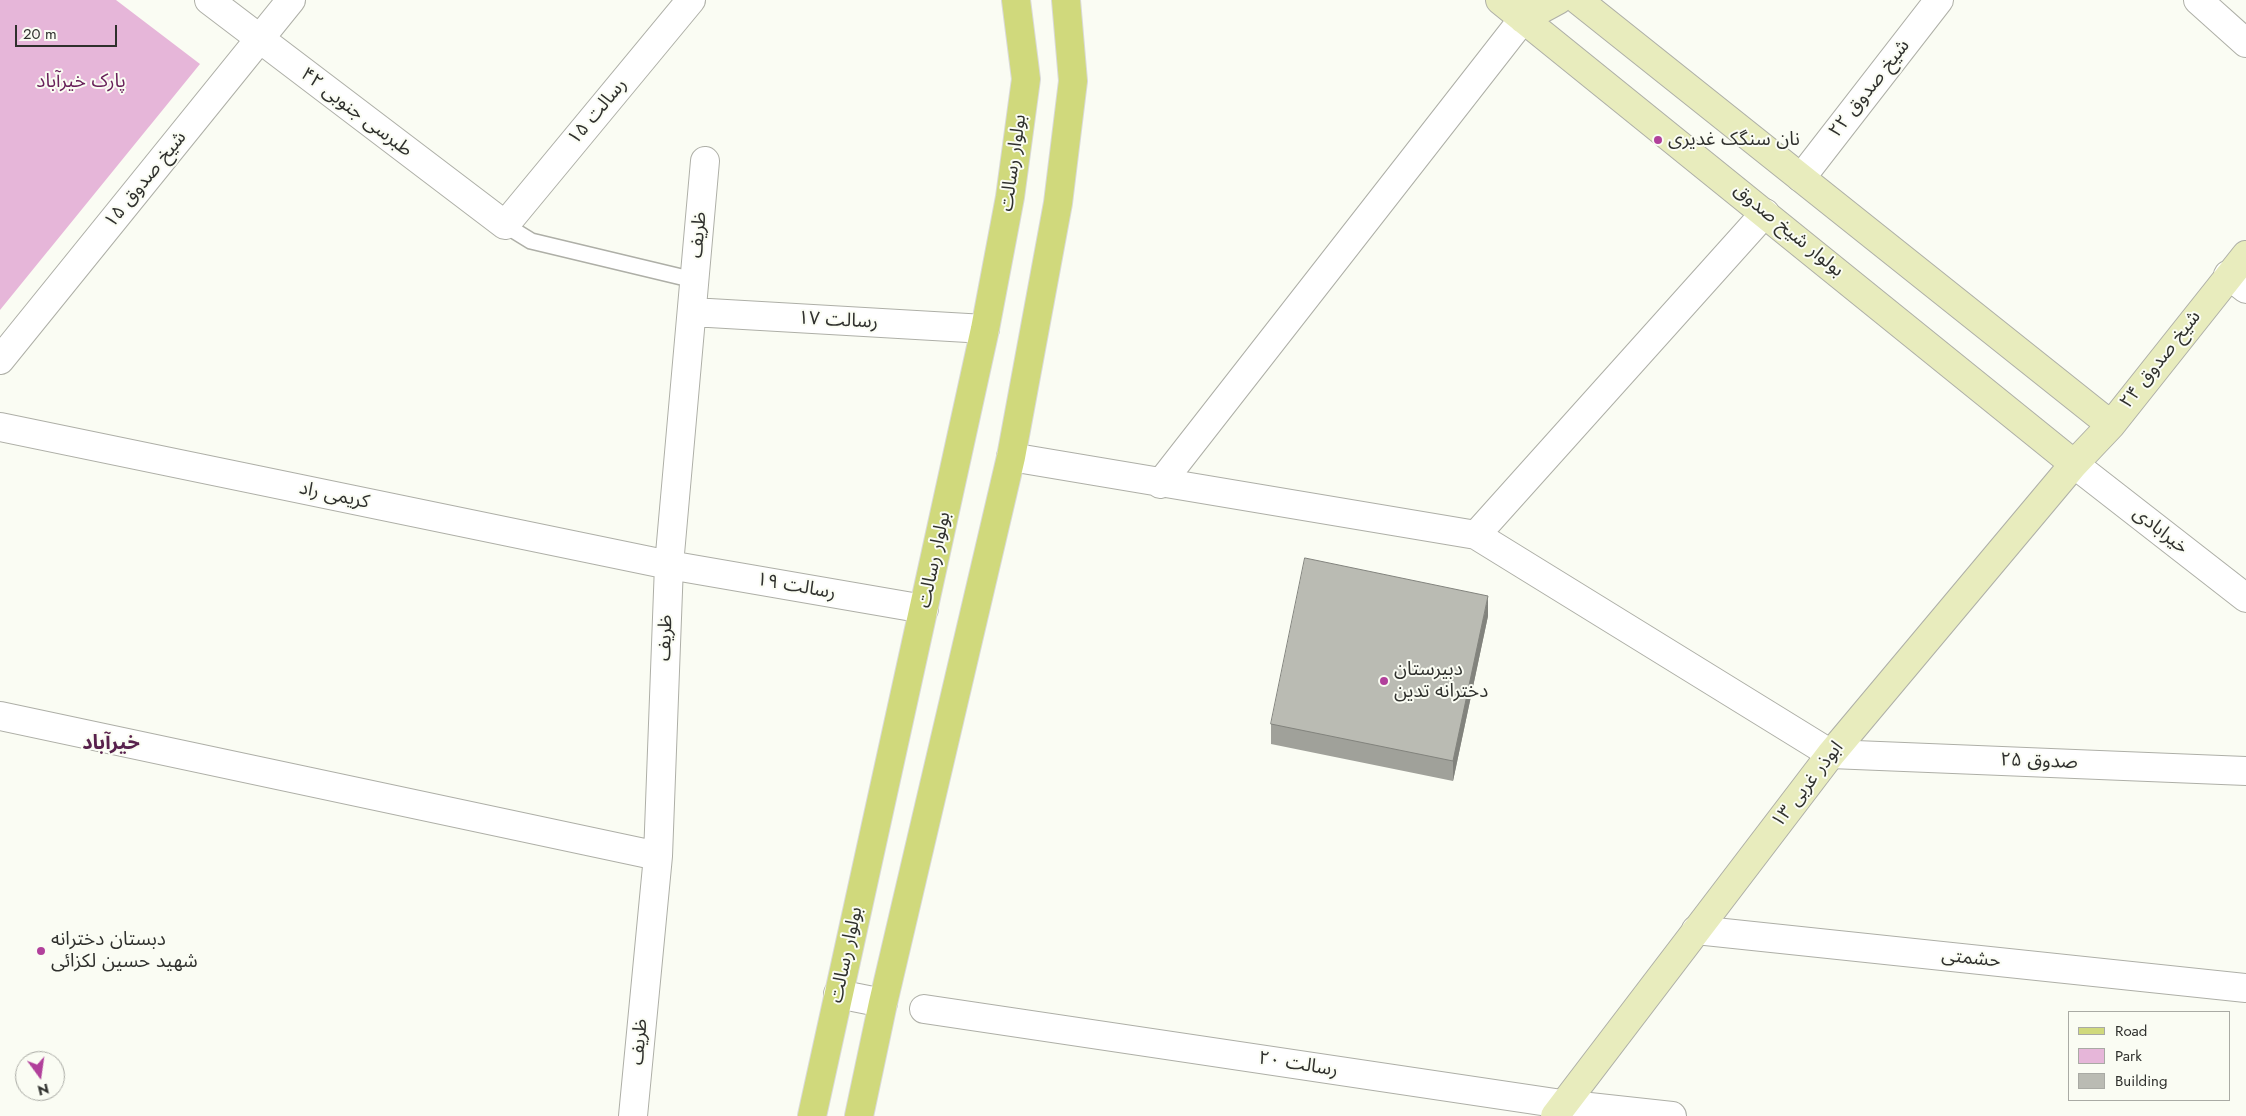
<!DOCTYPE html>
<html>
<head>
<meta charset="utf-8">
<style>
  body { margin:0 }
  #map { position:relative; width:2246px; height:1116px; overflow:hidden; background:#fafcf3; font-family:Jost,sans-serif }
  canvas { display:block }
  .legend { position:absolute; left:2068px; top:1011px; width:162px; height:90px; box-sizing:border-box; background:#fafcf3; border:1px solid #a9aaa4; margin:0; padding:6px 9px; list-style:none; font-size:15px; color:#2f302d }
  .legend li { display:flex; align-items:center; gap:10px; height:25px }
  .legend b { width:25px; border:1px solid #a9aaa4 }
  .north { position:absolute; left:15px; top:1051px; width:50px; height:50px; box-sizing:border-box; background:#fafcf3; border:1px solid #a9aaa4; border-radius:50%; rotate:166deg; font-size:14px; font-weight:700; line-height:20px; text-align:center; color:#2f302d }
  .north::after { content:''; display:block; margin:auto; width:18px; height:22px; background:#b1409b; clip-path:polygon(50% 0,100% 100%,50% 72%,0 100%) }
  .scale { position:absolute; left:15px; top:25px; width:102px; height:22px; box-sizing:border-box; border:2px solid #2f302d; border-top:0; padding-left:6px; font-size:15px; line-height:18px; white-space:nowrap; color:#2f302d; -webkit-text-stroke:4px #fafcf3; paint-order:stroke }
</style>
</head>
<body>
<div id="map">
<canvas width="2246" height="1116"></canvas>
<ul class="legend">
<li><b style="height:6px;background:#d0d97c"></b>Road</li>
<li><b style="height:14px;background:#e6b6d9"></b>Park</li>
<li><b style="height:14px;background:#babbb3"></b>Building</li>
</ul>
<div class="north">N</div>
<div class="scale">20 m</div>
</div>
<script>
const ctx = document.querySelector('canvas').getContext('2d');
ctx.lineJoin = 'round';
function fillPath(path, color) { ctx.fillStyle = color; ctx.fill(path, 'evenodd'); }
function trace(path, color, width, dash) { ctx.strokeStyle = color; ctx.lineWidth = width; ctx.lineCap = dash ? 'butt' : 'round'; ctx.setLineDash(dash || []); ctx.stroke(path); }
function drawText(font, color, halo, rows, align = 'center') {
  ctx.font = font + ' Jost,"Noto Sans Arabic",sans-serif'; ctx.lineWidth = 4; ctx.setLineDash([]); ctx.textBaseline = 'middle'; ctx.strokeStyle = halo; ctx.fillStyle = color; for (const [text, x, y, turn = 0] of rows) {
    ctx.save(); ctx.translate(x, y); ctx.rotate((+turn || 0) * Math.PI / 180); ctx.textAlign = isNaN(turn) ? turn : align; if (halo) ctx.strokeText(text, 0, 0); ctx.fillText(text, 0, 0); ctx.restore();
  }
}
fillPath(new Path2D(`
  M0 0H116L200 64 0 310Z`), '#e6b6d9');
const lane = new Path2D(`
  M505 225 531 241 694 280`);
const street = new Path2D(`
  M209 0 505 225 691 0
  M2198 0 2246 43
  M1801 178 1939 0
  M2228 275 2246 289
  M692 312 985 329
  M0 360 291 0
  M0 427 669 565 924 609
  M1011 457 1476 535 1831 754 2246 771
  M2074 464 2246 598
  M1160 484 1523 19
  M1476 535 1765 213
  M0 716 658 856
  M1696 930 2246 988
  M838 994 883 1003
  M924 1009 1562 1104 1672 1116
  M633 1116 658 856 669 565 705 161`);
const secondary = new Path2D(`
  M1500 0 2074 464
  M1578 0 2111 425
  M1523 2V19L1558 0
  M1555 1116 1831 754 2074 464 2111 425 2246 255`);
const primary = new Path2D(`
  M812 1116 985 329 1010 197 1026 79 1016 0
  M859 1116 883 1003 1011 457 1058 203 1073 81 1066 0`);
trace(lane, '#aeafa7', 18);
trace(street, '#aeafa7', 30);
trace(secondary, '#aeafa7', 30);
trace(primary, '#dadad9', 30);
trace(lane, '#fff', 15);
trace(street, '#fff', 28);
trace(secondary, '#e8ecbd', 28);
trace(primary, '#d0d97c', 28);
fillPath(new Path2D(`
  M1488 616 1453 781 1271 744V724Z`), '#a0a19a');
fillPath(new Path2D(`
  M1488 596V616L1453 781V761Z`), '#82837d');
const building = new Path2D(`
  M1305 558 1488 596 1453 761 1271 724Z`);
fillPath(building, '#babbb3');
trace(building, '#82837d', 1);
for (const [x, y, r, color] of [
  [1658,140,5,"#b1409b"],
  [1384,681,5,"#b1409b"],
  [41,951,5,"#b1409b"]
]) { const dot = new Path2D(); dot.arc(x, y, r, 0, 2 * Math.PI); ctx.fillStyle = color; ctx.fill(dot); trace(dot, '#fafcf3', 2); }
drawText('19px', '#68215a', '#fafcf3', [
  ["پارک خیرآباد",81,82]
]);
drawText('19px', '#2f302d', '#fafcf3', [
  ["شیخ صدوق ۲۲",1870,89,-52],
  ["رسالت ۱۵",598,112,-50],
  ["طبرسی جنوبی ۴۲",356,113,37],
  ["بولوار رسالت",1014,163,-82],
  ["شیخ صدوق ۱۵",146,180,-51],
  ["بولوار شیخ صدوق",1788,231,39],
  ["ظریف",699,235,-85],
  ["رسالت ۱۷",838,321,3],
  ["شیخ صدوق ۲۴",2161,360,-52],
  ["کریمی راد",334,496,12],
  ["خیرابادی",2160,531,38],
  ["بولوار رسالت",935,560,-78],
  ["رسالت ۱۹",796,587,10],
  ["ظریف",666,638,-88],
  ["صدوق ۲۵",2039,762,2],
  ["ابوذر غربی ۱۳",1808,785,-52],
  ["بولوار رسالت",847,955,-78],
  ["حشمتی",1971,959,6],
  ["ظریف",640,1042,-85],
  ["رسالت ۲۰",1298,1065,9]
]);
drawText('19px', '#2f302d', '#fafcf3', [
  ["نان سنگک غدیری",1668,140],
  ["دبیرستان",1394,670],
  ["دخترانه تدین",1394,692],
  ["دبستان دخترانه",51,940],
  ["شهید حسین لکزائی",51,962]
], 'left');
drawText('bold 20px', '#58214c', '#fafcf3', [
  ["خیرآباد",111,744]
]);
</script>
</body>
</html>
